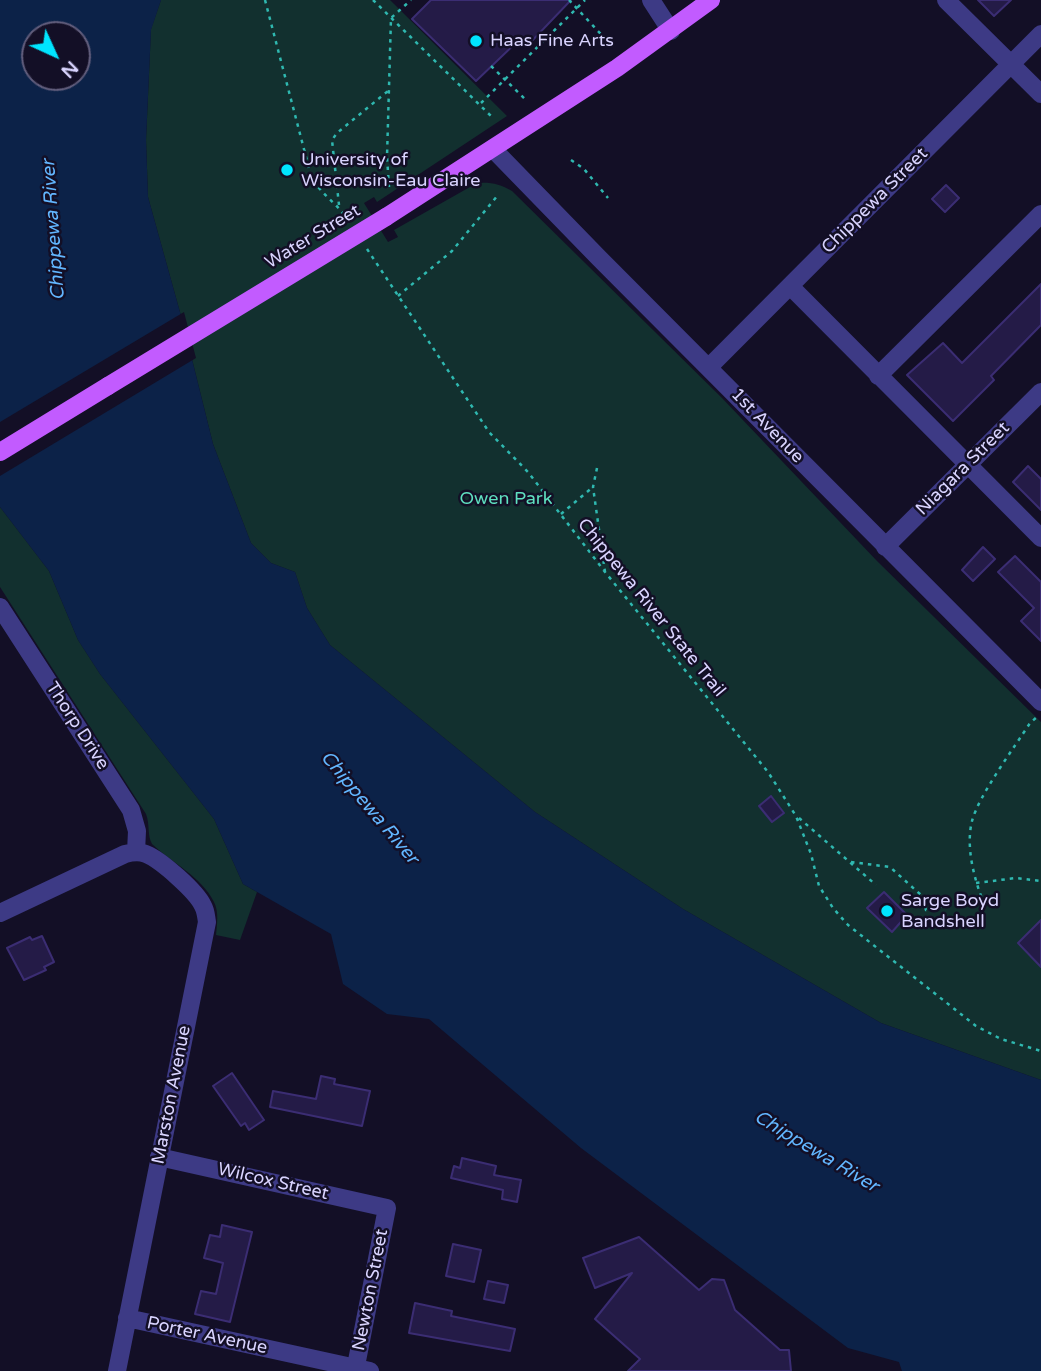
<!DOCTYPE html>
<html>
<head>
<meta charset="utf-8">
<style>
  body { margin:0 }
  #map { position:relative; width:1041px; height:1371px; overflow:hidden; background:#130f26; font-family:"Varela Round",sans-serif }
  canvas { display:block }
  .north { position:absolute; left:21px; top:21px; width:70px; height:70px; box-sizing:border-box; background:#130f26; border:2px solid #625e7d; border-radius:50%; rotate:135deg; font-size:19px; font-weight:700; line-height:28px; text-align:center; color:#d9d4ff }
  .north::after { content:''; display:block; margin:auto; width:24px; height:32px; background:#00e5ff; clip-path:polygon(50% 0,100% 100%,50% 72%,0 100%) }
</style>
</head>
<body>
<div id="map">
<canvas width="1041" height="1371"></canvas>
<div class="north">N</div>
</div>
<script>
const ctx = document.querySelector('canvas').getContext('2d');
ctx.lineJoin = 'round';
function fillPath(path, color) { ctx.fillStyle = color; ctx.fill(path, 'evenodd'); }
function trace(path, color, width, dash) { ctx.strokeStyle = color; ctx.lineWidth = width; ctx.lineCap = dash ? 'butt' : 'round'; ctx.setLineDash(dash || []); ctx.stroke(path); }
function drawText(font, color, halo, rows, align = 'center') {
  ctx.font = font + ' "Varela Round",sans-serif'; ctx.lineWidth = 5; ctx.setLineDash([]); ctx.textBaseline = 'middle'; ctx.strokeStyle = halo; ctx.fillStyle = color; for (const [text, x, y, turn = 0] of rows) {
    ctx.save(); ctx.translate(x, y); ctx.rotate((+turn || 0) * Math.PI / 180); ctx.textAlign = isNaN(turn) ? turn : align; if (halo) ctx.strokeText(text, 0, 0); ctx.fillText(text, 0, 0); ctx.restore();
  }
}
fillPath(new Path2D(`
  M161 0H390L507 116 377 202 374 197 364 203 388 242 398 237 394 230 477 183C491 182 500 184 512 191L722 398 877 561 1041 722V1080L881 1023 683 909 535 812 330 645 307 608 295 572 271 563 251 543 213 444 183 323 148 197 146 140 151 29Z
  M0 507 49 571 78 640 100 674 214 819 243 884 257 892 240 940 216 935C217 924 219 912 214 902 202 877 171 862 152 844 147 835 150 824 146 814L0 587Z`), '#12302f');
fillPath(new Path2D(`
  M0 0H161L151 30 146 140 148 197 183 323 213 444 251 543 271 563 295 572 307 608 330 645 535 812 683 909 881 1023 1041 1080V1371H902L899 1362 848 1348 581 1148 429 1019 387 1014 343 984 331 934 243 884 214 819 100 674 78 640 49 571 0 507ZM35 35H77V77H35Z`), '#0c2248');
fillPath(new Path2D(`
  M184 312 196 358 0 476V422Z`), '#130f26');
const building = new Path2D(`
  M431 0H571L528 45 521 38 476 81 412 19Z
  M978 0H1011L994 16Z
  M946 185 959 198 945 212 932 199Z
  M1041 284V325L991 376 994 380 953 421 907 375 943 343 962 363Z
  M1028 466 1041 479V510L1013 482Z
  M983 547 995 559 973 581 962 570Z
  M1015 556 1041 582V641L1021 621 1034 608 998 572Z
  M771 796 784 813 772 822 759 806Z
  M884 892 907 915 892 932 867 908Z
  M1041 920V967L1018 943Z
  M42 936 54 962 44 967 46 970 24 980 7 948 30 937 32 940Z
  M232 1073 264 1120 249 1130 245 1123 241 1126 213 1086Z
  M321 1076 335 1079 334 1084 370 1091 362 1126 270 1107 273 1091 316 1099Z
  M462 1158 496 1166 494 1175 521 1180 517 1202 502 1199 503 1190 451 1178 454 1166 460 1168Z
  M222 1225 252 1232 230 1322 195 1314 201 1291 216 1294 223 1263 204 1258 210 1235 220 1237Z
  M639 1237 699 1290 712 1279 724 1280 735 1310 780 1350H789L791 1371H628L640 1359 595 1319 632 1273 595 1288 583 1258Z
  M453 1244 481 1250 474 1282 446 1276Z
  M488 1281 508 1285 504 1303 484 1299Z
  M415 1303 452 1311 451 1316 515 1329 510 1351 409 1333Z`);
fillPath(building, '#241b47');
trace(building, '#3b2d73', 2);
trace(new Path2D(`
  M265 0 311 176C320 194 337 203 348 220
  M373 0 493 118
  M569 0 611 45
  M491 66 525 99
  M481 103 585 0
  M571 160 584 169 608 198
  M389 187 387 157 391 18 411 0
  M339 205 332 140 337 133 388 91
  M367 249 489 432 528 472 605 572 768 772 796 816 811 854 819 886 833 908 848 925 976 1026 1001 1039 1041 1051
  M398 296 452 251 498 195
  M597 468 593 487 605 572
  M561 514 593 487
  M799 818 876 885
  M851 862 890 867 921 895 926 910 981 896C973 874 966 845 972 821 979 795 1014 748 1030 723L1037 717
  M976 883 1016 878 1041 881`), '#2fb8b0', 2.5, [3.5, 5]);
trace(new Path2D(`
  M651 0 671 31
  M946 0 1041 94
  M493 149 599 258 1041 702
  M790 286 1041 538
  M709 367 1041 34
  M878 376 1041 214
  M885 547 1041 392
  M0 607 131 810 137 831 136 852
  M0 913 125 854C133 852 139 851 146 854 161 860 197 892 203 906 206 911 206 917 207 922L117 1371
  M159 1157 387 1208 355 1371
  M127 1318 370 1371`), '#3d3a85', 18);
trace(new Path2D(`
  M386 217 617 68 711 0
  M0 452 108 386`), '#c25bff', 18);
trace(new Path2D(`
  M108 386 386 217`), '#c25bff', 18);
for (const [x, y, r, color] of [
  [476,41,7,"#00e5ff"],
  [287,170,7,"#00e5ff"],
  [887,911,7,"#00e5ff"]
]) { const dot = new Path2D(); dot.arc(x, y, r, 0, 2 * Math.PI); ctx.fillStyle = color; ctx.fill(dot); trace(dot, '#130f26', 2.5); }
drawText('18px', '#d9d4ff', '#130f26', [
  ["Haas Fine Arts",490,41],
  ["University of",301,160],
  ["Wisconsin-Eau Claire",301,181],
  ["Sarge Boyd",901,901],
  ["Bandshell",901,922]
], 'left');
drawText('18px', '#d9d4ff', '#130f26', [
  ["Chippewa Street",875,201,-45],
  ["Water Street",313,237,-31],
  ["1st Avenue",767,426,46],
  ["Niagara Street",963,469,-45],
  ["Chippewa River State Trail",651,608,51],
  ["Thorp Drive",77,726,57],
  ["Marston Avenue",172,1095,-79],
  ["Wilcox Street",273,1182,13],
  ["Newton Street",371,1290,-79],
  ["Porter Avenue",207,1336,12]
]);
drawText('18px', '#5fe0c0', '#130f26', [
  ["Owen Park",506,499]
]);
drawText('italic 19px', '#62b6ff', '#130f26', [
  ["Chippewa River",54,230,-94],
  ["Chippewa River",369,808,50],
  ["Chippewa River",816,1152,31]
]);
</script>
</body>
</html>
